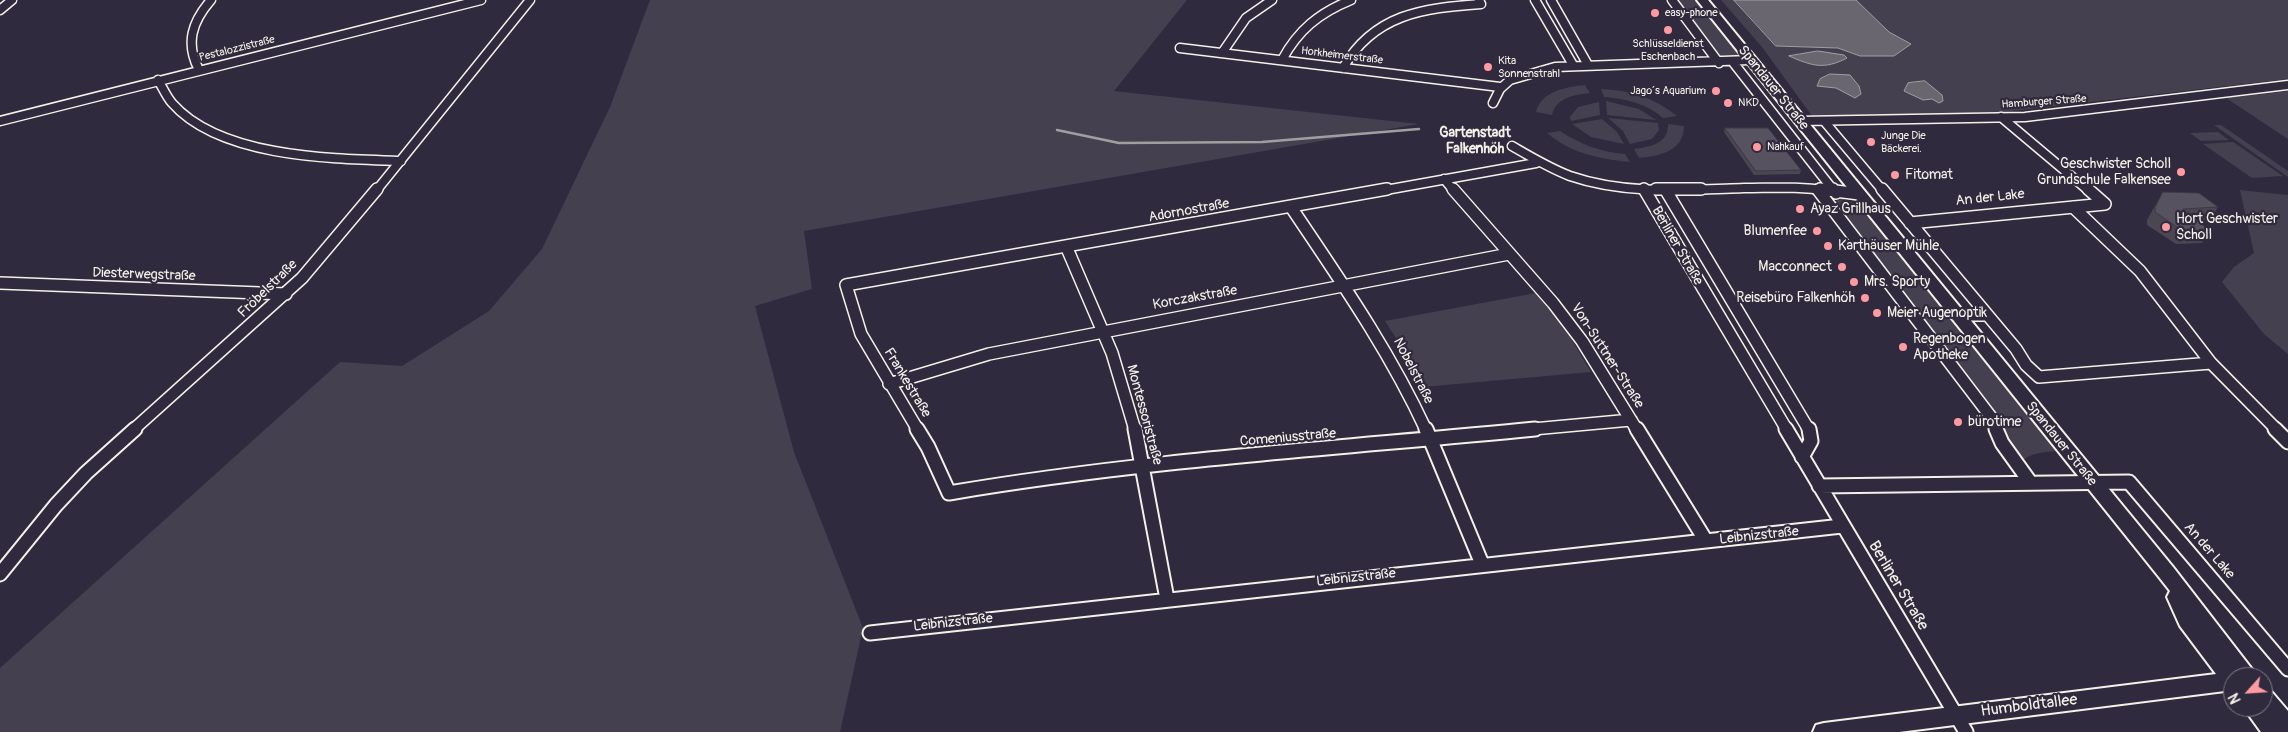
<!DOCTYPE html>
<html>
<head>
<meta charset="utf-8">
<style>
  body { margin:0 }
  #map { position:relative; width:2288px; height:732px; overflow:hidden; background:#2f2a3d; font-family:Pangolin,sans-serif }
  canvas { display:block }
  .north { position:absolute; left:2223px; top:667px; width:50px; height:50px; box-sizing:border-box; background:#2f2a3d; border:1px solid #7e7a81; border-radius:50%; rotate:244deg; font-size:14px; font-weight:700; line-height:20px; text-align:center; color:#f4f1e8 }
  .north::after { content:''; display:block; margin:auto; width:18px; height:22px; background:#ff9aa2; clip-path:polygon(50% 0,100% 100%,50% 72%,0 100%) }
</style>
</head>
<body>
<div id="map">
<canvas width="2288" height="732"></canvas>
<div class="north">N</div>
</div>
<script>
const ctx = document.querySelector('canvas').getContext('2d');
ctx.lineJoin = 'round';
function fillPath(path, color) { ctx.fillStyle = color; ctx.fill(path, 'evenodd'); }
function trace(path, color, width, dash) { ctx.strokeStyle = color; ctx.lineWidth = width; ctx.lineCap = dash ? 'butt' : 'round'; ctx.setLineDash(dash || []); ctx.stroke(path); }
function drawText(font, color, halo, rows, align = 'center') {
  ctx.font = font + ' Pangolin,sans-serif'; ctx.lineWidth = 4.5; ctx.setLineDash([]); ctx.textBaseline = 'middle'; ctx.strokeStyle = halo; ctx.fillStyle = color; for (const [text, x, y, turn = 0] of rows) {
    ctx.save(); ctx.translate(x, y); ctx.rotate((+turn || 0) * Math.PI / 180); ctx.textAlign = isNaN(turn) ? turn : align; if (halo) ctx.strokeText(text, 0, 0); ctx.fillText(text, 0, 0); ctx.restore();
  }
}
fillPath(new Path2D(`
  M650 0H1187L1114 91 1419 124 804 231 812 289 755 306 794 452 863 628 840 732H0V668L340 362 402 366 489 311 542 249 610 107Z
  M1676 0H1696L1741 55 1717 56Z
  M1721 0H1734L1776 46 1838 48 1860 56 1911 44 1889 32 1856 0H2288V79L1987 114 1812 116 1762 47Z
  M1585 85 1590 93C1575 95 1556 97 1552 115L1536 112C1541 91 1566 87 1585 85Z
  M1601 89C1629 90 1655 98 1677 116L1663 118C1646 103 1626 99 1604 97Z
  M2288 91V139L2226 98Z
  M1606 101 1639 109 1656 120 1607 115Z
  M1599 102 1600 115 1571 121 1570 117 1578 107Z
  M1608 118 1658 123 1659 130 1652 139 1630 144 1623 131Z
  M1602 119 1617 132 1624 144 1591 137 1572 124Z
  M1668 124 1684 126C1684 151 1660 156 1639 158L1634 149C1649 147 1669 144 1668 124Z
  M2214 125H2221L2288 171V177Z
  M1560 131C1580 144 1600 152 1625 154L1630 162C1600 159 1570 153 1547 133Z
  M2218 132 2229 140 2201 141 2190 133Z
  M2233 142 2283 176 2252 178 2203 144Z
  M2240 190 2288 195V354L2264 334 2222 282 2234 267 2254 253Z
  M1843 198 1863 207 2058 451C2045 452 2031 452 2021 462L2011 446 2001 419 1838 207 1836 201Z
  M1536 293 1570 337 1591 372 1423 387 1406 353 1385 321Z`), '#454050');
const water = new Path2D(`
  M1734 0H1856L1889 32 1911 44 1894 56H1860L1838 48 1776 46Z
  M1818 51 1844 55 1847 58C1824 70 1812 66 1789 56Z
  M1830 74 1850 75 1859 86 1861 94 1855 98 1836 88 1817 86 1820 79Z
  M1925 81 1942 95 1943 101 1939 103 1932 99 1923 100 1904 91 1908 83Z`);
fillPath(water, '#6a6670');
trace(water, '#a19ea0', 1);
trace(new Path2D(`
  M1057 130 1119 143 1262 142 1419 129`), '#a19ea0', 2.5);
const streetFar2 = new Path2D(`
  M1535 0 1573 65
  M1551 0 1588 65
  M1672 0 1719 63
  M0 10 12 0
  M1180 48 1500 87
  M1222 53 1246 18 1272 0
  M1282 60C1298 30 1319 13 1351 0
  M1732 61 1834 191
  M1343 68C1374 14 1423 8 1481 4L1479 0
  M199 70C185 43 192 22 211 0
  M158 80C163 88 166 96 172 103 220 158 334 159 401 161
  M1493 103 1500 89 1510 80 1555 67 1750 60
  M2001 117 2089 191
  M0 121 481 0
  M1801 121 2025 117 2288 85
  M1824 121 1883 191
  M1512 146C1531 157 1549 168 1570 176 1625 195 1686 190 1744 188 1772 188 1799 186 1827 191
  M1444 179 1454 191
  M1644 189 1645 191
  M1665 189 1666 191
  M376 191 530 0
  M1380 191 1536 163`);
const streetFar1 = new Path2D(`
  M1453 189 1553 303 1582 341 1637 430
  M1644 189 1787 430
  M1656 189H1701
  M1665 189 1809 430
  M1820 189 1859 194
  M1833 189 1836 193
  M1882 189 2016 349 2026 365 2039 377 2211 363
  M1818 190 1991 417 1997 430
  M1291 207C1340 280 1389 350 1426 430
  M2073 207 2140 271 2211 363 2277 430
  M1910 223 2105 204 2088 189
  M1066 246 1112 353 1135 430
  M0 283 286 294
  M1957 315H1987
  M889 384 989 354 1509 254
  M133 430 302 278 377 189
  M918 430 861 334 846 285 1387 189
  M1522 430 1631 420`);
const street = new Path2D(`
  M917 429 928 447 949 493C1143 460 1340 448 1535 429
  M1135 429 1167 599
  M1426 429 1482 564
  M1637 429 1706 541
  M1786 429 1966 732
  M1996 429 2002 443 2030 482
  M2275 429 2288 442
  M1802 457 1811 441 1809 429
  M1819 486 2129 482 2288 669
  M0 574 56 505 86 473 135 429
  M870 633 1842 526`);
const secondary = new Path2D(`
  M1697 0H1708L2173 567 2258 677H2233V690L1899 732H1813L1816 725 1824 723 2216 674 2180 626 2167 597 2170 591 2159 577Z
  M2263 687 2270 690 2288 711V732H2261L2243 707H2263Z`);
trace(streetFar2, '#f4f1e8', 11);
trace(streetFar1, '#f4f1e8', 14);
trace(street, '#f4f1e8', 17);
trace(secondary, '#f4f1e8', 4);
trace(streetFar2, '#2f2a3d', 8);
trace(streetFar1, '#2f2a3d', 11);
trace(street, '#2f2a3d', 13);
fillPath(secondary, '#2f2a3d');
fillPath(new Path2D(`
  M1725 128 1801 170 1800 174 1754 175 1724 132Z
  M2163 192 2218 207 2210 220H2197L2210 231 2202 243 2176 244 2147 225V220L2156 204Z`), '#4a4752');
const building = new Path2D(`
  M1725 128H1768L1801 170 1756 171Z
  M2163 192 2199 193 2218 207 2183 209 2210 231 2184 232 2155 212V208Z`);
fillPath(building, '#56525f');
trace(building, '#3c3942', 1);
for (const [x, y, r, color] of [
  [1655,13,5,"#ff9aa2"],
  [1668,30,5,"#ff9aa2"],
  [1488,67,5,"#ff9aa2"],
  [1716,91,5,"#ff9aa2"],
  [1728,103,5,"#ff9aa2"],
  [1871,142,5,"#ff9aa2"],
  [1757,147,5,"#ff9aa2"],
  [2181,172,5,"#ff9aa2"],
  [1895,175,5,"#ff9aa2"],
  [1800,209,5,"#ff9aa2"],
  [2166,227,5,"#ff9aa2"],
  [1817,231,5,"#ff9aa2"],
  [1828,246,5,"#ff9aa2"],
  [1842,267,5,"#ff9aa2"],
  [1854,282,5,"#ff9aa2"],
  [1865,298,5,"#ff9aa2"],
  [1877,313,5,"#ff9aa2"],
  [1903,347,5,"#ff9aa2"],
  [1958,422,5,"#ff9aa2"]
]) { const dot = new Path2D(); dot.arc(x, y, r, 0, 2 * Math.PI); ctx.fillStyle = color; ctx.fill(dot); trace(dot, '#2f2a3d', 2); }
drawText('11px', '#f4f1e8', '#2f2a3d', [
  ["easy-phone",1665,13],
  ["Schlüsseldienst",1668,44,"center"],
  ["Eschenbach",1668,57,"center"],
  ["Kita",1498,61],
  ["Sonnenstrahl",1498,74],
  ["Jago´s Aquarium",1706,91,"right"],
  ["NKD",1738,103],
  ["Junge Die",1881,136],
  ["Bäckerei.",1881,149],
  ["Nahkauf",1767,147]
], 'left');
drawText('11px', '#f4f1e8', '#2f2a3d', [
  ["Pestalozzistraße",237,49,-14],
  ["Horkheimerstraße",1342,56,7],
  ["Hamburger Straße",2044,102,-4]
]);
drawText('14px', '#f4f1e8', '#2f2a3d', [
  ["Spandauer Straße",1773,88,51],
  ["An der Lake",1990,198,-6],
  ["Adornostraße",1189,211,-10],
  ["Berliner Straße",1677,246,60],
  ["Diesterwegstraße",144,275,2],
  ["Fröbelstraße",268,289,-44],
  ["Korczakstraße",1195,298,-10],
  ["Von-Suttner-Straße",1607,356,57],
  ["Nobelstraße",1413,371,63],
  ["Frankestraße",907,383,59],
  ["Montessoristraße",1144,415,75],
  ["Comeniusstraße",1288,438,-5],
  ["Spandauer Straße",2061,444,51],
  ["Leibnizstraße",1759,536,-6],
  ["An der Lake",2209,551,49],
  ["Leibnizstraße",1356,578,-6],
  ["Leibnizstraße",953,623,-6]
]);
drawText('bold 14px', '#f4f1e8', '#2f2a3d', [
  ["Gartenstadt",1475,133],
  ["Falkenhöh",1475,149]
]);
drawText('14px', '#f4f1e8', '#2f2a3d', [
  ["Geschwister Scholl",2171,164,"right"],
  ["Grundschule Falkensee",2171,180,"right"],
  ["Fitomat",1905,175],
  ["Ayaz Grillhaus",1810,209],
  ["Hort Geschwister",2176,219],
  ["Scholl",2176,235],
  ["Blumenfee",1807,231,"right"],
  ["Karthäuser Mühle",1838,246],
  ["Macconnect",1832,267,"right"],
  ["Mrs. Sporty",1864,282],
  ["Reisebüro Falkenhöh",1855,298,"right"],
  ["Meier Augenoptik",1887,313],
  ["Regenbogen",1913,339],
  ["Apotheke",1913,355],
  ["bürotime",1968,422]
], 'left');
drawText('16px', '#f4f1e8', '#2f2a3d', [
  ["Berliner Straße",1898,586,59],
  ["Humboldtallee",2029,706,-7]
]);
</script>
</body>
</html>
